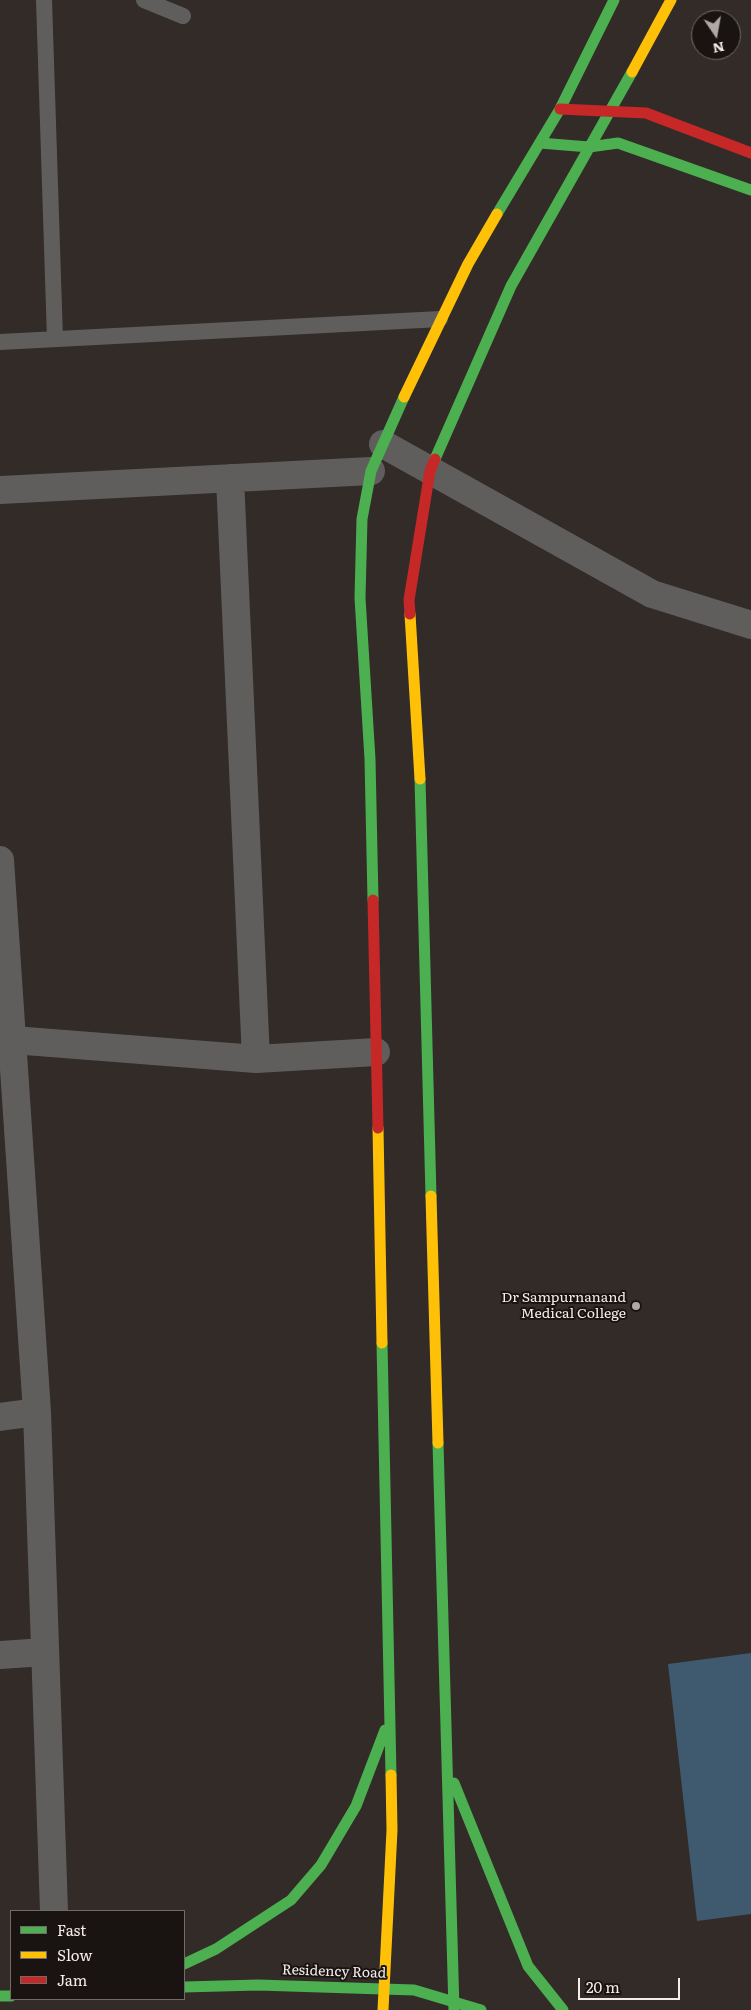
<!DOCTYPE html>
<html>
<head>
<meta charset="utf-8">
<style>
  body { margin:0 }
  #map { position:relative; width:751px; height:2010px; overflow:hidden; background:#322b28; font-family:Literata,serif }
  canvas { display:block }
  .legend { position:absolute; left:10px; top:1910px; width:175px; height:90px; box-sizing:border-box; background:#191412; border:1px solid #716a68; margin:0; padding:6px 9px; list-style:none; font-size:15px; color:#f4ece9 }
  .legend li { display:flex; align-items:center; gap:10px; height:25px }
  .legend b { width:25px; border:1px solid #716a68 }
  .north { position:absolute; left:691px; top:10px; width:50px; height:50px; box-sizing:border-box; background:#191412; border:1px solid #716a68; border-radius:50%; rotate:168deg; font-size:14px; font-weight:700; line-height:20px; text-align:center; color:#f4ece9 }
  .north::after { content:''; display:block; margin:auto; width:18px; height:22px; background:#b0a8a5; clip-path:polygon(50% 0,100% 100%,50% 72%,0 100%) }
  .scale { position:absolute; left:578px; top:1978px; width:102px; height:22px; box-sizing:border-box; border:2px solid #f4ece9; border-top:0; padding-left:6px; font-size:15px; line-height:18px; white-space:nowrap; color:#f4ece9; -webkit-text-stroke:4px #191412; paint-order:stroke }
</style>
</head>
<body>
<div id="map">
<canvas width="751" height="2010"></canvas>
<ul class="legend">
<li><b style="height:6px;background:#4caf50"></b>Fast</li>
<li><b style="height:6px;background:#ffc107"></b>Slow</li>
<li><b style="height:6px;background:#c62828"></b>Jam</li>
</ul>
<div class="north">N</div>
<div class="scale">20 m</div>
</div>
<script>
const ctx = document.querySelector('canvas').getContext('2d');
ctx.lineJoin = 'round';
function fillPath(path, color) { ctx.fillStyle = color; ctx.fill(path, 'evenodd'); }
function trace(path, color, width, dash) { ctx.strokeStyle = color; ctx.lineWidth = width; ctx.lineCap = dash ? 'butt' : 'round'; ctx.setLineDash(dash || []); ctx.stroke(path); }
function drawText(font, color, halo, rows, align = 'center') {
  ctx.font = font + ' Literata,serif'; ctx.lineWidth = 4; ctx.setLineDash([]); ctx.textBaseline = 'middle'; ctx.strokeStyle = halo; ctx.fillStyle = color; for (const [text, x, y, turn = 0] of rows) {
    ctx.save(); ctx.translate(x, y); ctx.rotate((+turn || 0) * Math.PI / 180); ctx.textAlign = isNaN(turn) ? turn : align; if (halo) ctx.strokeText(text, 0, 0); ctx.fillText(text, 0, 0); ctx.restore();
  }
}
fillPath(new Path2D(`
  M751 1653V1914L697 1921 668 1664Z`), '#3f596f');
trace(new Path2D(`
  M44 0 55 339
  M144 0 183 16
  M0 342 440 319`), '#605e5c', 16);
trace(new Path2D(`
  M383 444 652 594 751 625
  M230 478 256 1059
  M0 490 371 471
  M0 860 37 1412 54 1911
  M0 1041 13 1040 256 1059 376 1052
  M0 1417 37 1412
  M0 1655 45 1652`), '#605e5c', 28);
trace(new Path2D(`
  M540 143 589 147 618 143 751 190
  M497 214 560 109 614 0
  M435 459 511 286 632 72
  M420 779 431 1196
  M373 900 370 759 360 598 362 519 371 471 404 397
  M382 1343 391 1775
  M438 1443 454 2010
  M454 1783 528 1966 563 2010
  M184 1964 216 1949 291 1900 321 1865 356 1806 385 1730
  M184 1987 258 1985 414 1990 481 2010
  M0 1996H11`), '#4caf50', 11);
trace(new Path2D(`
  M632 72 671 0
  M404 397 468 264 497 214
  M410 614 420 779
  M378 1128 382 1343
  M431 1196 438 1443
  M383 2010 392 1830 391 1775`), '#ffc107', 11);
trace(new Path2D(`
  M560 109 646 113 751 153
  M410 614 409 600 430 471 435 459
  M373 900 378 1128`), '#c62828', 11);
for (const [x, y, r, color] of [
  [636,1306,5,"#b0a8a5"]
]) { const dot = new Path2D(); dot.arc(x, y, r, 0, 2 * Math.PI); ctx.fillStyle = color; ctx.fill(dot); trace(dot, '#191412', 2); }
drawText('14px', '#f4ece9', '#191412', [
  ["Dr Sampurnanand",626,1298],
  ["Medical College",626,1314]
], 'right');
drawText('14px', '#f4ece9', '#191412', [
  ["Residency Road",334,1972,2]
]);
</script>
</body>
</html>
